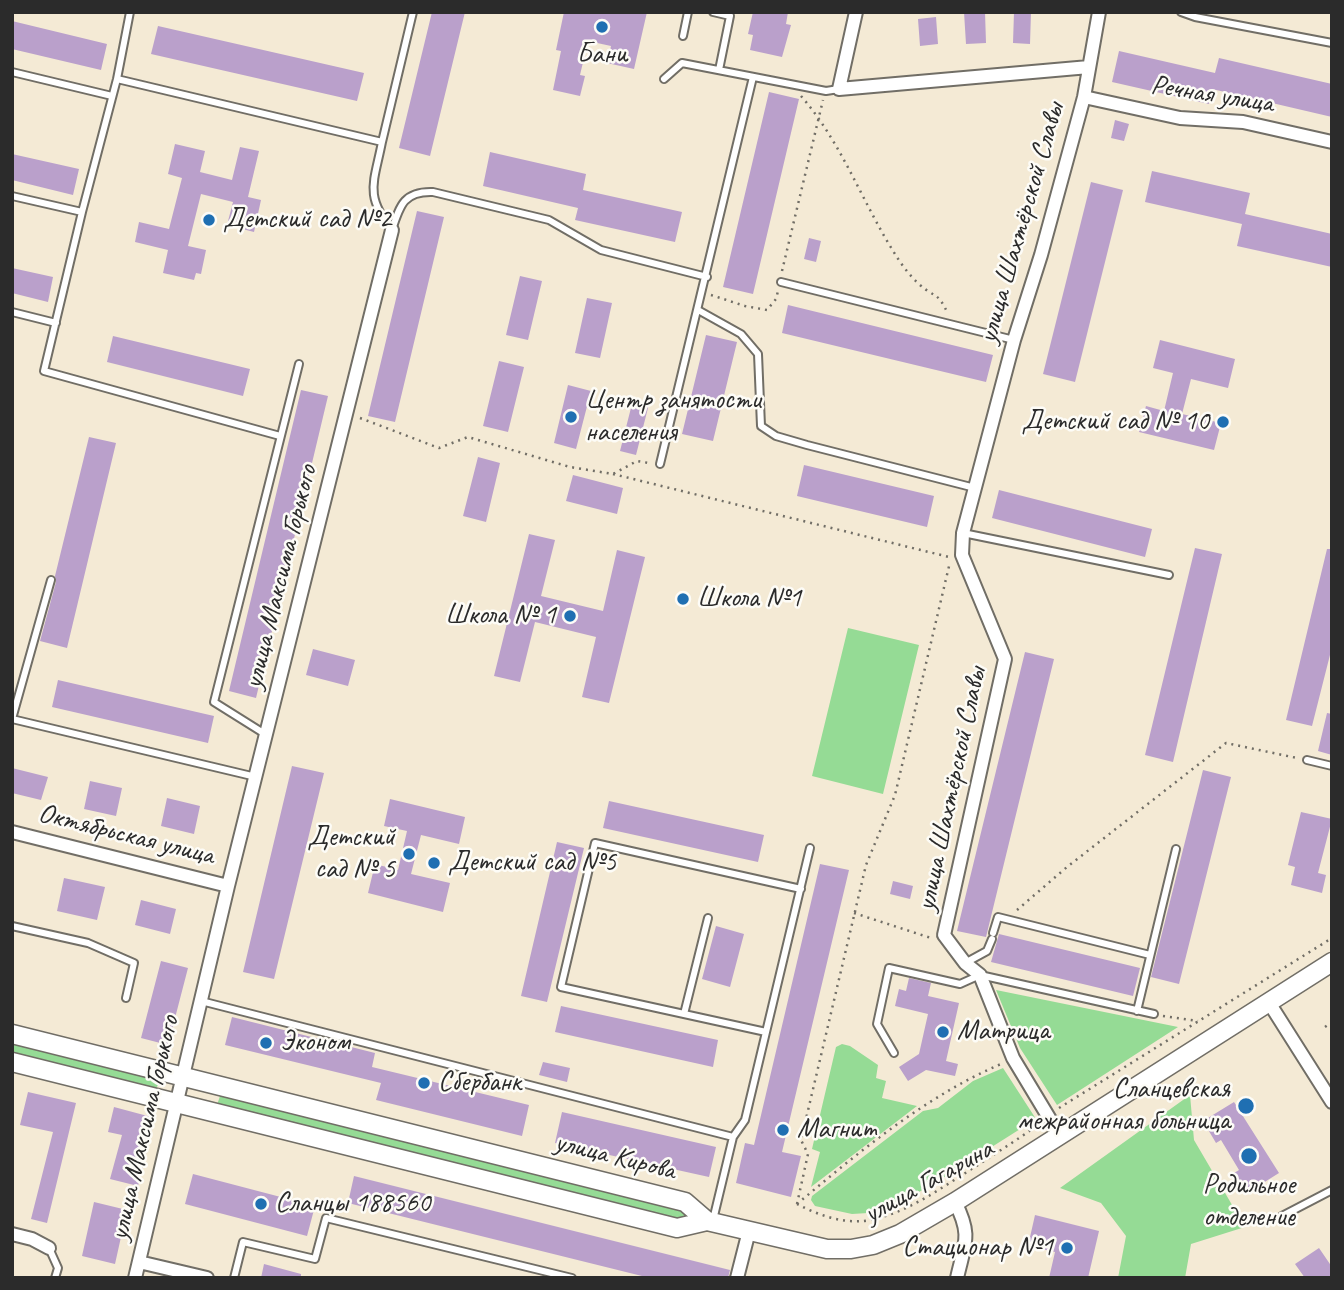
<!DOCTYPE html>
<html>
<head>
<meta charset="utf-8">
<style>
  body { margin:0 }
  #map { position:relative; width:1344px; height:1290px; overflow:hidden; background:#f4ead5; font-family:Caveat,sans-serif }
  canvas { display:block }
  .frame { position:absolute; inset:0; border:14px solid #2b2b2b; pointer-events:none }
</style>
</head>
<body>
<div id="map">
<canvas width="1344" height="1290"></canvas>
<div class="frame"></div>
</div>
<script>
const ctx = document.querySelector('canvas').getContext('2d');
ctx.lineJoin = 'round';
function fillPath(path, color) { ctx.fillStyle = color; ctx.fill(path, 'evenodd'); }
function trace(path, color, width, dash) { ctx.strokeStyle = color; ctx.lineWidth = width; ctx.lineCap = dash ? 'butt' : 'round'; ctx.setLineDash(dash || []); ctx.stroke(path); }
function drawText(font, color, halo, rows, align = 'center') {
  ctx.font = font + ' Caveat,sans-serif'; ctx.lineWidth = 5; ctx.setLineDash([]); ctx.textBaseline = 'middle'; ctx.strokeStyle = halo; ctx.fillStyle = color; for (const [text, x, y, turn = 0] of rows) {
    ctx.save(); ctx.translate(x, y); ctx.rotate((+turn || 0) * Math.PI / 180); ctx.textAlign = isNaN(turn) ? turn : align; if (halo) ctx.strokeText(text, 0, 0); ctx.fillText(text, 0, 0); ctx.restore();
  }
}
fillPath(new Path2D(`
  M848 628 919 645 883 794 812 776Z
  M996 990 1178 1027 1057 1105 1020 1048Z
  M12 1042 158 1079 159 1084 156 1088H151L12 1053Z
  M842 1044 850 1046 878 1065 876 1078 886 1081 882 1098 917 1106 811 1187 820 1152 812 1149 836 1047Z
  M1003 1068 1036 1119 930 1186 893 1206 868 1213 852 1214 815 1206 811 1200 812 1196 923 1111 938 1108 973 1081Z
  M1190 1095 1194 1140 1245 1227 1191 1244 1185 1278H1118L1126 1236 1101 1203 1060 1188Z
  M220 1096 685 1210 690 1218 682 1222 217 1105Z`), '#95db95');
fillPath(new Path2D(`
  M432 12H465L430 156 399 148Z
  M564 12H647L634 69 607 63 611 46 588 41 580 75 585 76 580 96 553 90 561 51 556 50Z
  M753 12H788L786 24 791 25 782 57 750 50 753 35 748 34Z
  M964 12H985L986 43 966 44Z
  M1014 12H1031L1030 44 1013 43Z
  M936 17 938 44 920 46 918 19Z
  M12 21 107 44 101 70 12 49Z
  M158 26 364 73 357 101 151 54Z
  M1119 51 1215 73 1219 58 1332 84V117L1212 89 1209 104 1112 82Z
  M769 92 799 99 753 294 723 287Z
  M1115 120 1129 124 1124 141 1111 138Z
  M175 144 205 151 200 172 232 180 240 147 259 151 248 197 261 200 254 232 227 225 233 202 201 194 188 246 206 250 201 274 196 273 194 280 163 273 168 250 135 242 139 222 169 229 182 178 168 174Z
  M490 152 586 174 583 190 682 212 675 242 575 220 578 208 483 186Z
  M12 154 79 169 73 195 12 180Z
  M1152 171 1250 193 1245 214 1332 234V267L1237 246 1242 224 1145 202Z
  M1091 182 1123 190 1075 382 1043 374Z
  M417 211 444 217 395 422 368 416Z
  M809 238 821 241 816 262 804 259Z
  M12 268 53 277 48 302 12 293Z
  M520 276 542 281 528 340 506 335Z
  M587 298 612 303 600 358 575 353Z
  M788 305 993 355 986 382 782 333Z
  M706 335 737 342 713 441 682 434Z
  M113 336 250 369 243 396 107 362Z
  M1160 340 1235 359 1228 388 1191 379 1182 414 1221 423 1214 450 1139 432 1146 406 1164 411 1173 373 1153 368Z
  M499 361 524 367 508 432 483 426Z
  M568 385 591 391 576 449 554 443Z
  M301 390 328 396 256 698 229 691Z
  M633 400 649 404 636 455 620 451Z
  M89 437 116 443 67 648 40 641 56 582 55 576Z
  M478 457 500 463 486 522 463 516Z
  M804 465 934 496 927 527 797 496Z
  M573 475 623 488 617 514 566 501Z
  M999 490 1152 529 1145 557 992 518Z
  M529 534 555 540 541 596 603 611 617 550 645 557 609 703 582 697 596 637 535 622 520 682 494 676Z
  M1195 548 1222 554 1173 762 1145 755Z
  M1327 549H1332V647L1312 726 1286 720Z
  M313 649 355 660 348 686 306 675Z
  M1025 652 1054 659 986 937 957 931Z
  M58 680 214 716 208 743 52 707Z
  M1327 713 1332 714V755L1318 751Z
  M292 766 324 773 274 979 243 972Z
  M12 768 48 777 41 800 12 793Z
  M1203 770 1231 777 1179 984 1151 977Z
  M90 781 122 788 116 816 84 809Z
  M167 798 200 806 194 834 161 826Z
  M390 799 465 817 459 844 421 835 411 874 450 883 443 912 368 893 375 864 398 870 407 831 384 826Z
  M609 801 764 835 758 862 603 828Z
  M1301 812 1332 819 1318 873 1326 875 1322 893 1291 885 1295 867 1288 865Z
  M557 842 584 848 547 1002 521 996Z
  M820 864 849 870 782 1152 801 1156 791 1197 736 1183 745 1143 754 1145Z
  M64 878 105 887 97 920 57 911Z
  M893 881 913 886 910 899 890 894Z
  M141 900 176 909 170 934 135 925Z
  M716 926 744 934 730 987 702 979Z
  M999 934 1140 968 1133 996 991 962Z
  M161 961 188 968 168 1045 141 1038Z
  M909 978 931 983 928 996 959 1003 946 1061 958 1064 955 1076 926 1070 908 1081 899 1067 919 1054 928 1014 895 1006 899 989 906 991Z
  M561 1006 718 1040 713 1067 555 1032Z
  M232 1017 375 1053 372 1067 529 1105 522 1136 376 1100 381 1083 225 1045Z
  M543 1062 570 1068 567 1082 539 1075Z
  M28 1092 76 1103 47 1223 31 1219 53 1132 20 1125Z
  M1234 1102 1279 1173 1247 1193 1234 1173 1239 1170 1221 1140 1216 1143 1203 1121Z
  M114 1107 155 1118 138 1186 110 1179 122 1135 108 1132Z
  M562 1112 716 1147 709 1177 555 1143Z
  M193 1174 315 1206 307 1236 185 1204Z
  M354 1176 730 1270 728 1278H650L348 1203Z
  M94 1202 127 1210 115 1264 82 1256Z
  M1035 1215 1099 1231 1088 1278H1049L1055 1252 1028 1246Z
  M1319 1248 1332 1267V1278H1305L1295 1264Z
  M264 1264 301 1274V1278H261Z`), '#baa0cb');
const lane = new Path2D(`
  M130 12 117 79 82 212 44 371 280 436
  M713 12 730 16 719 70
  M1181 12 1195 17 1332 43
  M683 36 688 12
  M12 72 112 96
  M117 79 382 142C374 183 364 195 392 230
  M664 79 682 63 826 91 839 89
  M382 142 413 12
  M12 196 82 212
  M392 230C400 205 404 191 433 192L549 220 601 250 707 277
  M781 282 1014 340
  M698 310 741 334 758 354 761 426 776 436 807 445 975 488
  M12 312 56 323
  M660 464 753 77
  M963 533 1169 575
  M12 719 256 777
  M12 719 51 580
  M265 734 214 702 299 364
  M1307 760 1332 766
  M12 926 88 943 134 963 126 998
  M993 933 998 917 1150 955
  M965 963 987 951 992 939
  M201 1001 733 1137
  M1137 1011 1176 849
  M684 1014 708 918
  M766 1032 561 987 595 843 801 889
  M894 1053 877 1024 889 968 960 984 980 975 1154 1014
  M1282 1216 1332 1190
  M713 1220 733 1137 745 1120 810 848
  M49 1248 58 1268 55 1278
  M234 1278 243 1242 315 1259 326 1218 572 1278`);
const street = new Path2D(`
  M856 12 839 89 1089 67
  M1084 97 1180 118 1243 122 1332 142
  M12 832 228 886
  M1268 1001 1332 1102
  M1060 1136 1013 1058 980 975 965 963 944 935 1005 659 962 555 963 533 1014 340 1041 255 1084 97 1099 12
  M955 1202C972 1235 965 1243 957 1278
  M12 1234 32 1239 49 1248
  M139 1262 207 1278
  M135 1278 228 886 392 230
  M737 1278 749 1231`);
const secondary = new Path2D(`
  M12 1034 685 1202 707 1221 827 1249H851L873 1245 900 1234 955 1202 1332 962
  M12 1062 677 1228 707 1221`);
trace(lane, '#716e66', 10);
trace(street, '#716e66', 16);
trace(secondary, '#716e66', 21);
trace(new Path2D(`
  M801 96C842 143 862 202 895 254 901 264 910 276 919 284 935 299 937 290 948 314
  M782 271 823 100
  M711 295 745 306 767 310 776 299 778 291
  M360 418 439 448 468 437 570 467 613 474 637 461 649 463
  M613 474 949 557
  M1017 910 1067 867 1226 743 1297 758
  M854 913 931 938
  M1163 1016 1198 1021
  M1325 1027 1332 1022
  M1059 1108 1332 938
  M797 1204 808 1154 801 1140 866 865 895 795 950 562
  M797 1204C818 1215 845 1225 870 1220 908 1213 942 1187 975 1167 996 1153 1017 1140 1038 1125
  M797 1204C859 1152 926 1096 1001 1064`), '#716e66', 2.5, [2, 5]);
trace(lane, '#fff', 6);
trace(street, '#fff', 12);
trace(secondary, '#fff', 18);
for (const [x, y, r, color] of [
  [602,27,7,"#1f6fb2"],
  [209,220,7,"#1f6fb2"],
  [571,417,7,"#1f6fb2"],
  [1223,422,7,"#1f6fb2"],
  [683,599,7,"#1f6fb2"],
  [570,616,7,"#1f6fb2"],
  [409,854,7,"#1f6fb2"],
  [434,863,7,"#1f6fb2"],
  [943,1032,7,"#1f6fb2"],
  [266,1043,7,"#1f6fb2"],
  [424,1083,7,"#1f6fb2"],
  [1246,1106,9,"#1f6fb2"],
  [783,1130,7,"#1f6fb2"],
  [1249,1156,9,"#1f6fb2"],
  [261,1204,7,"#1f6fb2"],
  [1067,1248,7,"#1f6fb2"]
]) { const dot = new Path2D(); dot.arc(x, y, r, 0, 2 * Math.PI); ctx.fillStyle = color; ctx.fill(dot); trace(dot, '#fdfcf7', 2.5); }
drawText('28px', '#2b2b2b', '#fdfcf7', [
  ["Бани",602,55,"center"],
  ["Детский сад №2",223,220],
  ["Центр занятости",585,401],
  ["населения",585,433],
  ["Детский сад № 10",1209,422,"right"],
  ["Школа №1",697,599],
  ["Школа № 1",556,616,"right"],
  ["Детский",395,838,"right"],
  ["сад № 5",395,870,"right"],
  ["Детский сад №5",448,863],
  ["Матрица",957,1032],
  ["Эконом",280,1043],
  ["Сбербанк",438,1083],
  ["Сланцевская",1230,1090,"right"],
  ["межрайонная больница",1230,1122,"right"],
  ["Магнит",797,1130],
  ["Родильное",1249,1186,"center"],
  ["отделение",1249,1218,"center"],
  ["Сланцы 188560",275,1204],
  ["Стационар №1",1053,1248,"right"]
], 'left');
drawText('28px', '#2b2b2b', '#fdfcf7', [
  ["Речная улица",1212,95,9],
  ["улица Шахтёрской Славы",1022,223,-74],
  ["улица Максима Горького",281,577,-76],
  ["улица Шахтёрской Славы",952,789,-78],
  ["Октябрьская улица",126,835,14],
  ["улица Максима Горького",145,1128,-77],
  ["улица Кирова",615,1157,14],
  ["улица Гагарина",929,1182,-29]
]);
</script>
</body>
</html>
